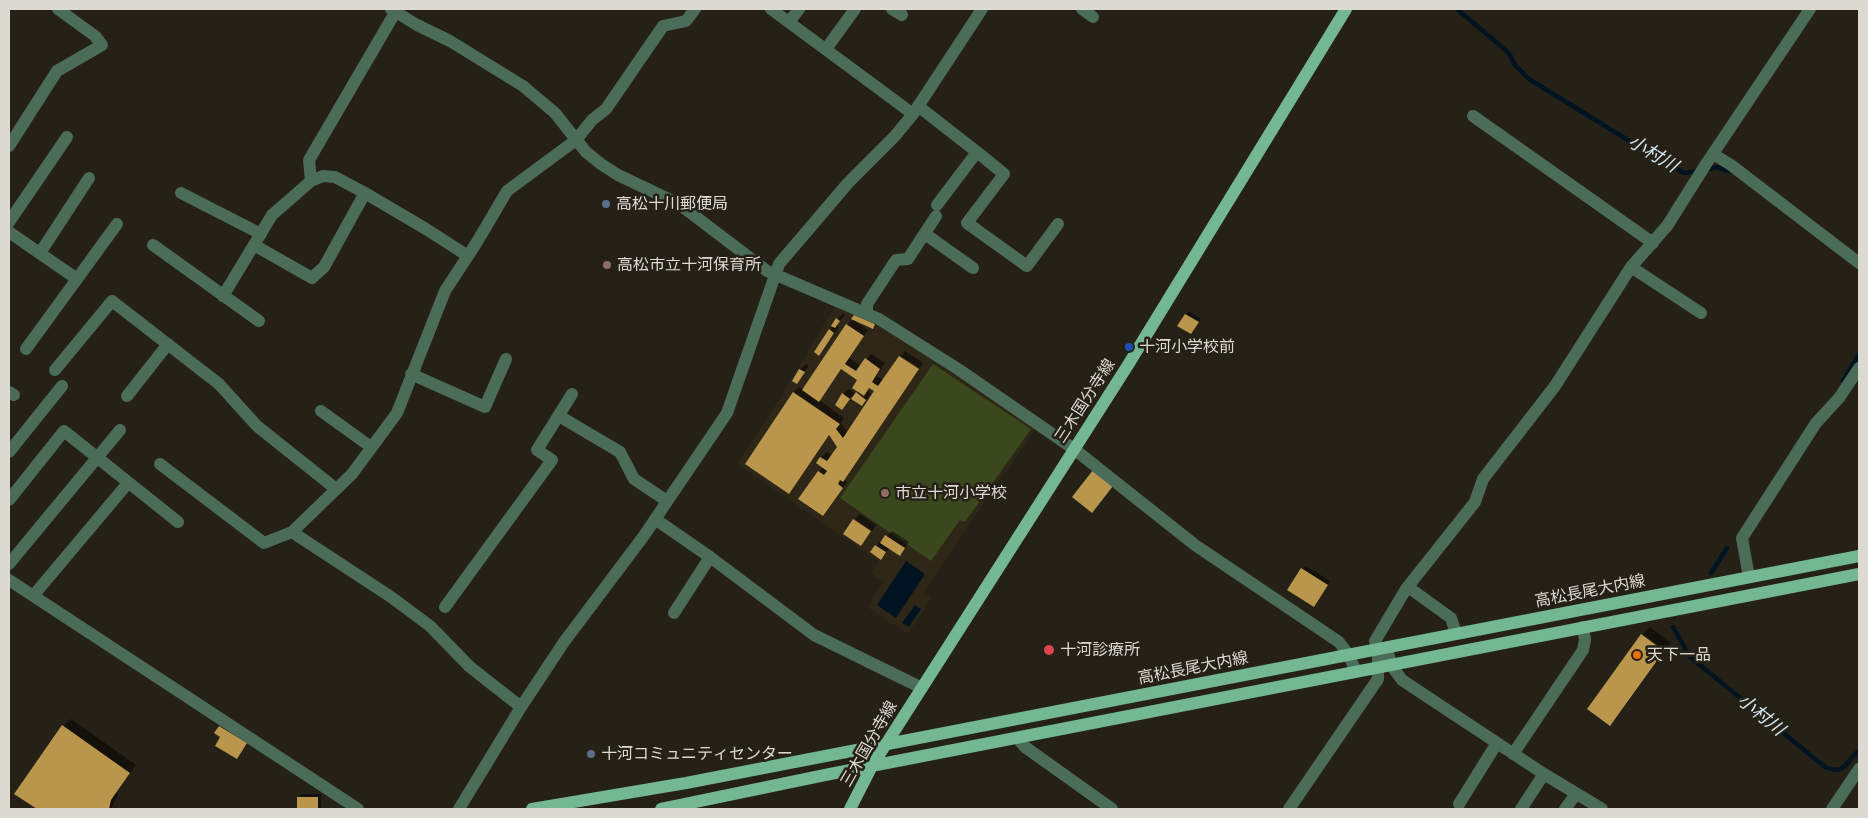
<!DOCTYPE html>
<html>
<head>
<meta charset="utf-8">
<style>
  body { margin:0 }
  #map { position:relative; width:1868px; height:818px; overflow:hidden; background:#262117; font-family:"Crimson Pro",serif }
  canvas { display:block }
  .frame { position:absolute; inset:0; border:10px solid #dddad4; pointer-events:none }
</style>
</head>
<body>
<div id="map">
<canvas width="1868" height="818"></canvas>
<div class="frame"></div>
</div>
<script>
const ctx = document.querySelector('canvas').getContext('2d');
ctx.lineJoin = 'round';
function fillPath(path, color) { ctx.fillStyle = color; ctx.fill(path, 'evenodd'); }
function trace(path, color, width, dash) { ctx.strokeStyle = color; ctx.lineWidth = width; ctx.lineCap = dash ? 'butt' : 'round'; ctx.setLineDash(dash || []); ctx.stroke(path); }
function drawText(font, color, halo, rows, align = 'center') {
  ctx.font = font + ' "Crimson Pro","Noto Sans JP",serif'; ctx.lineWidth = 5; ctx.setLineDash([]); ctx.textBaseline = 'middle'; ctx.strokeStyle = halo; ctx.fillStyle = color; for (const [text, x, y, turn = 0] of rows) {
    ctx.save(); ctx.translate(x, y); ctx.rotate((+turn || 0) * Math.PI / 180); ctx.textAlign = isNaN(turn) ? turn : align; if (halo) ctx.strokeText(text, 0, 0); ctx.fillText(text, 0, 0); ctx.restore();
  }
}
fillPath(new Path2D(`
  M836 304 874 322 1037 427 970 522 924 592 932 597 908 634 867 607 884 582 871 574 879 561 737 464 781 397Z`), '#2e2717');
fillPath(new Path2D(`
  M933 364 1031 429 965 522 960 520 931 561 840 498Z`), '#3b471d');
fillPath(new Path2D(`
  M906 561 925 574 896 618 877 605Z
  M915 605 921 609 909 627 902 623Z`), '#001321');
fillPath(new Path2D(`
  M1189 311 1201 319 1191 333 1179 325Z
  M842 314 845 315 836 325 839 327 819 354 830 330Z
  M853 319 878 322 873 328 857 321 856 322 868 330 849 358 861 366 871 354 885 363 876 376 883 380 899 357 918 371 844 479 847 482 823 515 800 499 823 467 817 463 821 457 827 452 832 456 838 447 830 434 789 493 747 464 794 392 799 387 804 390 847 325ZM842 368 859 379V391L856 394 849 389 843 394 842 408 851 397 862 404 871 394 867 391 870 387 876 391 848 433 841 423 844 418 819 400Z
  M905 351 923 363 920 368 901 356Z
  M806 364 809 366 796 382 800 370Z
  M860 514 876 525 872 531 855 519Z
  M892 531 909 542 899 554 890 548 881 558 876 546 882 540 883 541Z
  M1306 566 1330 581 1317 602 1302 569Z
  M1650 627 1671 643 1665 650 1643 634Z
  M1641 636 1664 652 1617 717 1610 724Z
  M71 719 136 765 118 791 117 797 111 809H39L16 793 63 726Z
  M302 794H321V809H298V797Z`), '#0007');
trace(new Path2D(`
  M1457 9 1509 53 1515 65 1529 79 1639 147 1684 173 1698 171
  M1705 170 1717 167 1731 172
  M1843 381 1859 354
  M1711 573 1727 548
  M1673 627 1690 657 1825 767C1848 776 1844 761 1859 751`), '#001321', 4.5);
fillPath(new Path2D(`
  M1185 314 1199 322 1191 334 1177 326Z
  M854 315 875 324 873 329 851 319Z
  M836 318 840 321 835 328 831 326Z
  M846 324 864 336 845 364 856 371 865 358 880 369 872 382 878 386 899 356 919 369 843 482 840 480 838 484 843 488 823 516 798 499 818 471 824 475 827 471 816 463 820 457 827 461 837 447 829 435 789 494 745 464 793 392 840 424 836 429 843 438 874 391 869 388 864 396 852 388 857 380 841 369 819 402 802 390Z
  M829 329 834 333 819 356 814 352Z
  M799 369 805 372 797 384 792 381Z
  M856 392 866 400 862 406 851 399Z
  M842 393 850 399 842 410 835 405Z
  M1093 470 1113 486 1092 513 1072 497Z
  M853 519 871 531 861 546 843 534Z
  M885 535 905 548 900 556 880 543Z
  M875 545 886 552 881 560 870 552Z
  M1301 568 1328 585 1314 607 1287 590Z
  M1641 634 1664 651 1610 726 1587 709Z
  M62 725 130 773 111 800 109 809H37L14 794Z
  M219 726 247 743 237 759 215 746 220 737 214 733Z
  M297 797H318V809H297Z`), '#ba964c');
trace(new Path2D(`
  M391 9 417 25 450 41 523 86 555 113 586 152 601 164 618 175 679 204 767 271 879 319 958 369 1074 449 1195 545 1339 642 1348 654 1356 671
  M771 9 913 114
  M892 9 902 15
  M1082 9 1093 17
  M789 22 799 9
  M826 49 855 9
  M918 106 977 152
  M1473 116 1653 243
  M9 146 57 71 102 45 95 36 58 9
  M1713 154 1731 165 1859 263
  M311 181 309 160 396 11
  M181 193 261 234
  M937 205 977 152 1004 174 967 223 1027 266 1058 224
  M9 222 67 137
  M9 232 77 279
  M925 234 973 268
  M153 245 259 321
  M254 245 312 278 324 267 365 193
  M40 253 89 178
  M1631 267 1701 313
  M223 296 272 215 311 181 323 176 335 177 365 193 426 229 468 256
  M867 314V304L896 260 908 259 936 216
  M26 349 117 224
  M55 370 112 301 219 384 257 426 336 489
  M411 374 485 407 506 359
  M9 392 14 395
  M127 396 168 344
  M321 411 371 447
  M559 416 620 452 634 479 667 501
  M9 452 62 386
  M160 464 264 543 292 532 391 597 430 626 470 667 521 707
  M9 500 64 431 178 522
  M655 519 710 557 814 635 922 688
  M292 532 352 474 397 413 445 291 477 242 507 191 576 140 592 120 606 109 663 26 686 21 695 9
  M9 564 120 430
  M1749 577 1742 538 1816 423 1839 398 1859 368
  M9 580 358 809
  M1408 587 1451 618 1456 633
  M33 596 128 483
  M445 607 552 460 537 450 572 394
  M674 613 710 557
  M1387 648 1391 665 1402 680 1544 774 1602 809
  M1017 738 1025 747 1112 809
  M1513 754 1583 650 1585 640 1583 627
  M1459 804 1497 743
  M459 809 521 707 564 642 643 537 727 413 779 264 848 183 895 136 913 114 982 9
  M1289 809 1378 679V649L1375 641 1406 589 1475 502 1483 479 1555 386 1631 267 1667 226 1706 164 1810 9
  M1521 809 1544 774
  M1565 809 1576 794
  M1832 809 1859 769`), '#4c6c5a', 12);
trace(new Path2D(`
  M532 809 686 783 1859 556
  M661 809 825 775 1859 574
  M850 809 872 766 1128 365 1346 9`), '#73b793', 12);
for (const [x, y, r, color] of [
  [606,204,5,"#5c6f8a"],
  [607,265,5,"#8d6e63"],
  [1129,347,5,"#1a4fb4"],
  [885,493,5,"#8d6e63"],
  [1049,650,6,"#e0444e"],
  [1637,655,5,"#e8710a"],
  [591,754,5,"#5c6f8a"]
]) { const dot = new Path2D(); dot.arc(x, y, r, 0, 2 * Math.PI); ctx.fillStyle = color; ctx.fill(dot); trace(dot, '#262117', 2); }
drawText('16px', '#dddad4', '#262117', [
  ["高松十川郵便局",616,204],
  ["高松市立十河保育所",617,265],
  ["十河小学校前",1139,347],
  ["市立十河小学校",895,493],
  ["十河診療所",1060,650],
  ["天下一品",1647,655],
  ["十河コミュニティセンター",601,754]
], 'left');
drawText('16px', '#dddad4', '#262117', [
  ["三木国分寺線",1085,401,-57],
  ["高松長尾大内線",1590,591,-11],
  ["高松長尾大内線",1193,668,-11],
  ["三木国分寺線",869,744,-60]
]);
drawText('italic 18px', '#d4e6f4', '#262117', [
  ["小村川",1653,154,31],
  ["小村川",1761,715,39]
]);
</script>
</body>
</html>
